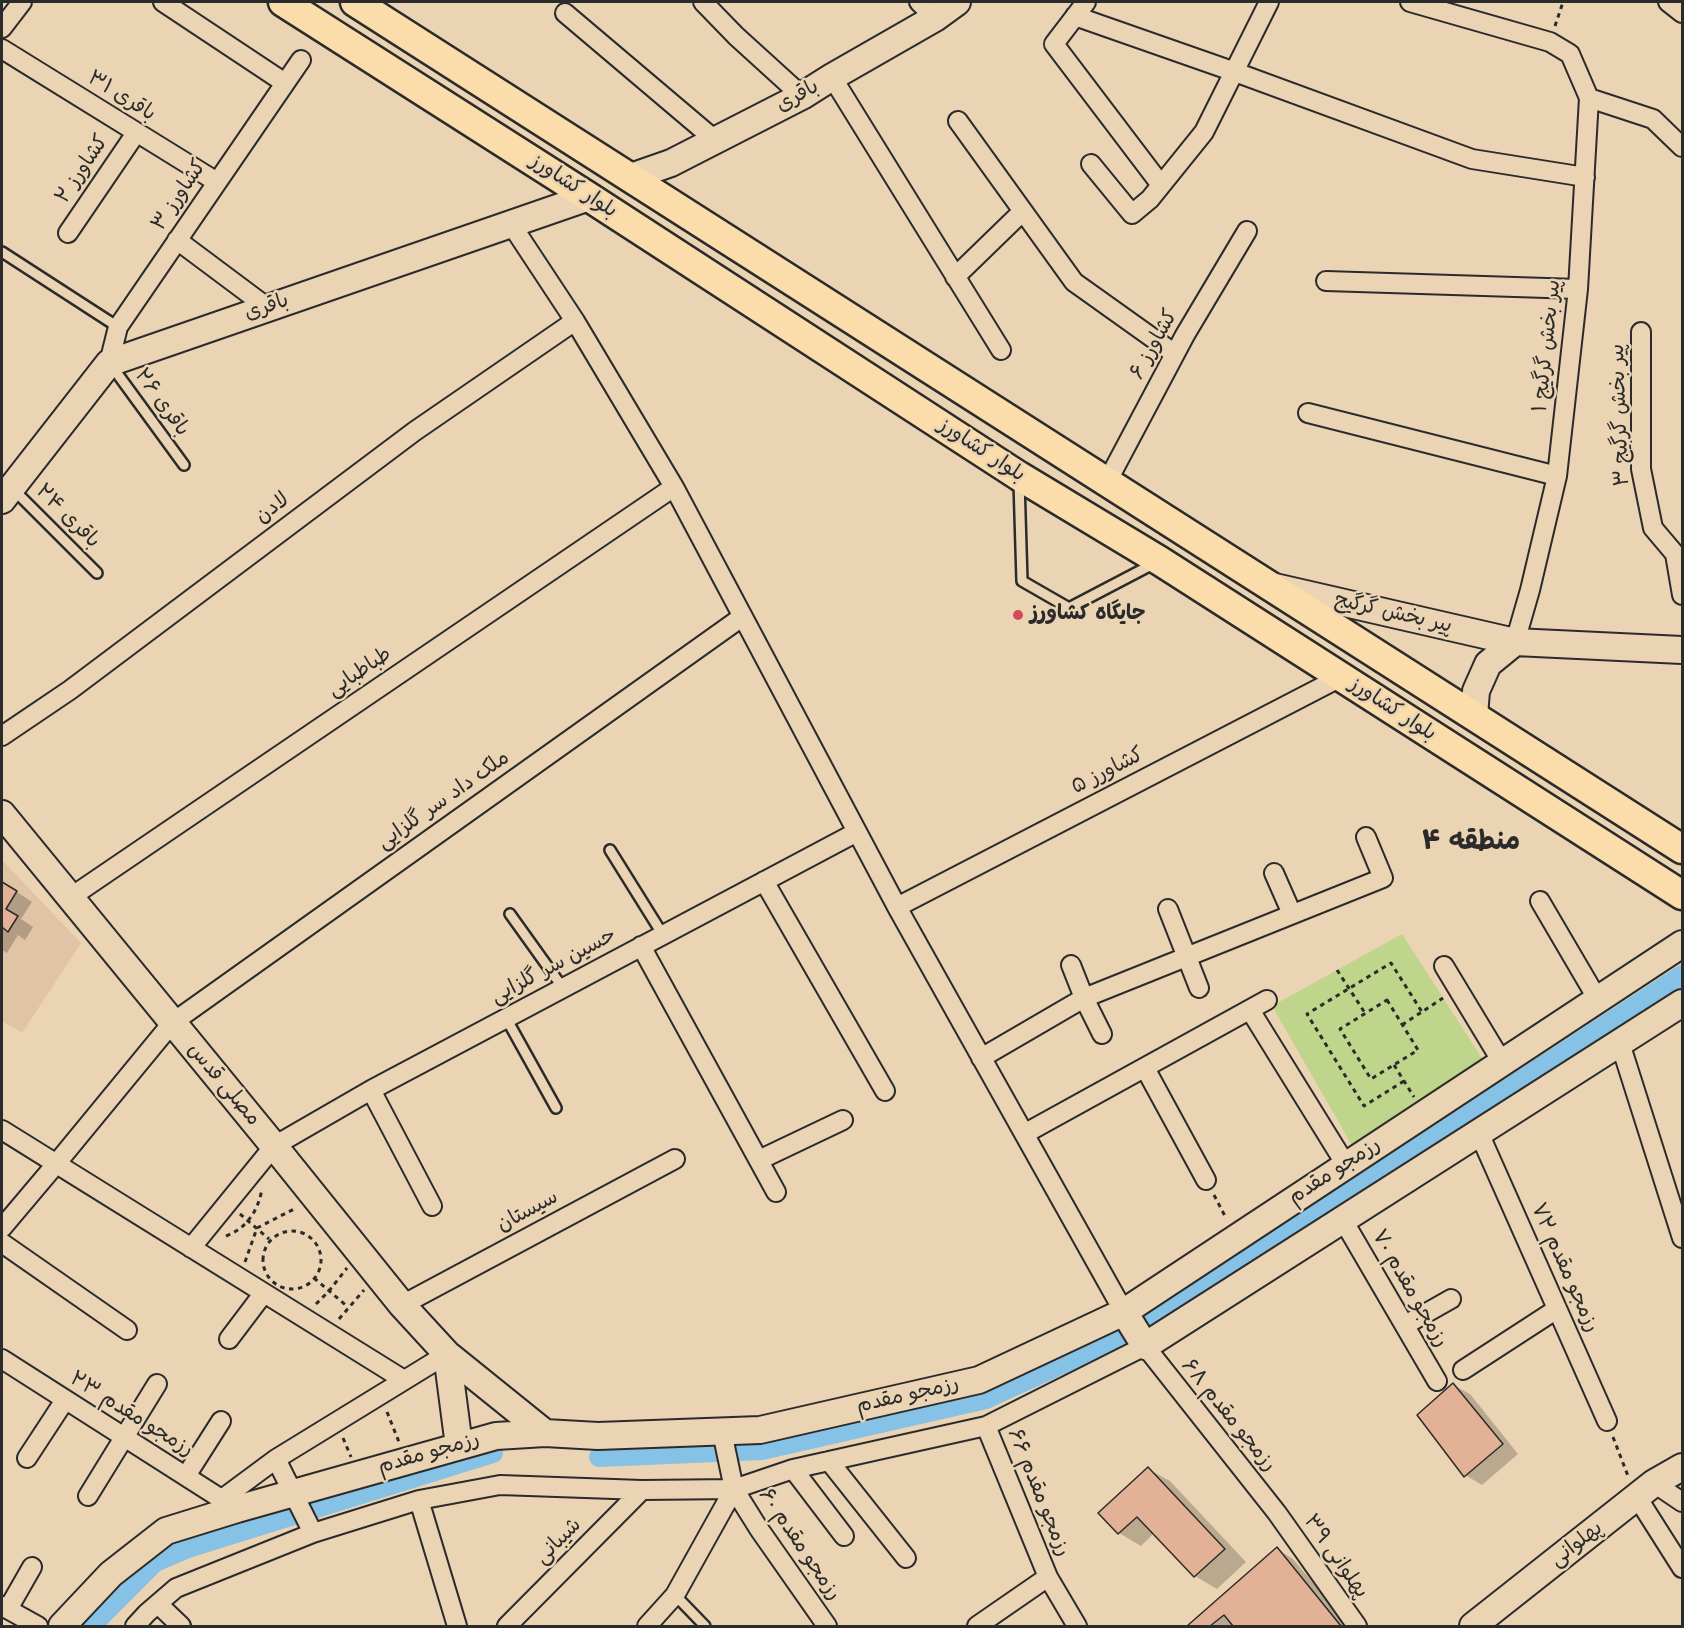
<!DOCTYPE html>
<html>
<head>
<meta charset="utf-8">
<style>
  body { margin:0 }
  #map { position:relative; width:1684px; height:1628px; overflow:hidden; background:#ead4b3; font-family:Mynerve,sans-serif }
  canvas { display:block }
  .frame { position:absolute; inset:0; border:3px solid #2b2b2b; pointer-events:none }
</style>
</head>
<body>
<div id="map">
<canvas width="1684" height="1628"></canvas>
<div class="frame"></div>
</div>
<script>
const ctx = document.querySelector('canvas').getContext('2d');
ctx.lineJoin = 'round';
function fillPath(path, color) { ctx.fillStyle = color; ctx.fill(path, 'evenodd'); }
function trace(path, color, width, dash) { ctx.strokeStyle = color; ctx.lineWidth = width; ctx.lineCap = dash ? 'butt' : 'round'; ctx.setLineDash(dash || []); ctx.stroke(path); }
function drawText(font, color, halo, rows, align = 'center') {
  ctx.font = font + ' Mynerve,"Playpen Sans Arabic",sans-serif'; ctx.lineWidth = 5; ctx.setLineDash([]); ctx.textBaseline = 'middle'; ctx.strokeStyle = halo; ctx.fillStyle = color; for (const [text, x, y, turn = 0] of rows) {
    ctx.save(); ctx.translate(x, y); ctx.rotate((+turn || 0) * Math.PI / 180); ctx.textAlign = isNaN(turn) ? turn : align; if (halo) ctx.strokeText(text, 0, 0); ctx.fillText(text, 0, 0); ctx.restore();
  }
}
fillPath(new Path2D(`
  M2 860 81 943 22 1033 2 1021Z`), '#e0c4a5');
fillPath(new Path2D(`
  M1402 934 1485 1063 1353 1147 1272 1006Z`), '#bed58b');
fillPath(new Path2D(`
  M2 882 32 902 21 919 33 927 25 940 18 935 7 953 2 950Z
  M1453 1385 1470 1394 1518 1454 1482 1485 1465 1475Z
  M1148 1469 1170 1481 1246 1562 1217 1589 1195 1576 1154 1533 1141 1546 1119 1533 1100 1513Z
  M1277 1549 1293 1559 1349 1626H1189Z`), '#0003');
trace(new Path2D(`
  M1154 1320 1682 975
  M599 1457 762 1450 986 1399 1119 1338
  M91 1626 155 1562 188 1548 493 1453`), '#85c2e5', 20);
const building = new Path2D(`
  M2 882 17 891 6 909 18 916 8 932 2 927Z
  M1453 1383 1503 1444 1464 1477 1417 1415Z
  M1148 1467 1225 1549 1194 1577 1137 1517 1118 1534 1098 1513Z
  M1277 1547 1341 1626H1187Z
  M1224 1615 1233 1626H1210Z`);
fillPath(building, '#e3b195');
trace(building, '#2b2b2b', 1.5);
const lane = new Path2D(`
  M2 252 118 327
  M111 365 184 465
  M1019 482 1022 581 1069 608 1155 563
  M12 488 97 573
  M610 850 663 935
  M510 914 563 988
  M506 1018 556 1108
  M675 1595 705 1626`);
const street = new Path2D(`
  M163 2 285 83
  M703 2 736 36 802 96
  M919 2 935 18
  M1086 2 1054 44 1161 185
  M1410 2 1550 42 1570 54 1589 98 1578 289 1557 476 1530 590 1515 642
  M1668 2 1682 13
  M565 13 715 140
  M1075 16 1235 72 1472 159 1585 177
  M2 28 22 2
  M2 49 217 182
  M832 77 1001 350
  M1589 98 1653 119 1682 147
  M958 121 1074 282 1175 354
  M1091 164 1132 214 1150 199 1204 132 1269 2
  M511 224 575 321 674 487 897 907 1124 1312
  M68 233 136 133
  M177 240 268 308
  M955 277 1023 211
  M1326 281 1578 289
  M1641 332V469L1653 528 1675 554 1682 595
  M109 363 118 327 301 60
  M1308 413 1557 476
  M1107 482 1185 335 1247 231
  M2 736 70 690 415 431 575 321
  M1274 873 1292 914
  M764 881 885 1091
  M71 897 674 487
  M1540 901 1598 1000
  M897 907 1341 677
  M1168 909 1199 988
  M641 946 776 1192
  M1071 965 1084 998 1102 1034
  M1444 966 1502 1062
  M1250 1010 1346 1165
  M1620 1043 1682 1238
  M981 1058 1084 998 1383 878 1366 837
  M1145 1068 1206 1180
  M371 1090 432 1206
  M2 1130 404 1380
  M1479 1133 1607 1421
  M1024 1134 1267 1000
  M759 1160 843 1120
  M1343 1220 1437 1381
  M2 1228 56 1164 172 1023 742 617
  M2 1243 127 1330
  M191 1248 274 1146 371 1090 857 832
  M402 1305 675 1159
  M1405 1325 1451 1299
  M229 1339 263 1294
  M2 1359 237 1509
  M1463 1370 1557 1309
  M986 1426 1048 1577 1077 1626
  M722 1432 734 1489 759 1529 827 1626
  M27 1458 65 1400
  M276 1459 313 1533
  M829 1461 906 1558
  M793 1469 844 1536
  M186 1476 221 1421
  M1654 1483 1682 1502
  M88 1496 157 1384
  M1637 1497 1682 1568
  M222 1499 276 1459 447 1354
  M419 1500 457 1626
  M158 1604 181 1626
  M2 1606 38 1626
  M8 1609 32 1567
  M135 1626 147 1613 176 1588 313 1533 419 1500 500 1485 642 1490 734 1489 793 1469 986 1426 1145 1346 1277 1513 1357 1626
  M507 1626 642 1490
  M647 1626 675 1595 734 1489
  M977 1626 1048 1577`);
const secondary = new Path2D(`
  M631 177 671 163 802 96 832 77 935 18 957 2
  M2 500 109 363 589 197
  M1275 587 1515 642 1682 650
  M1474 716 1476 691 1488 664 1515 642
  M2 814 274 1146 402 1305 447 1354 545 1433
  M1124 1312 1145 1346 1682 1003
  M447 1354 459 1446
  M62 1626 111 1574 166 1531 237 1509 496 1436 545 1433 598 1436 760 1430 979 1380 1124 1312 1682 944
  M1473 1626 1654 1483 1682 1467`);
const primary = new Path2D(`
  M283 2 589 197 1019 476 1160 561 1682 895
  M355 2 1682 849`);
trace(lane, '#2b2b2b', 14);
trace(street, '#2b2b2b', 22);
trace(secondary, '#2b2b2b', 30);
trace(primary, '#2b2b2b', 33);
trace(new Path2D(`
  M1555 26 1563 2
  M1337 970 1365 1013
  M1387 1000 1418 1050 1371 1079 1340 1029Z
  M1402 1025 1443 998
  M1394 1065 1414 1097
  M1404 1081 1364 1106 1307 1014 1391 963 1422 1012
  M1214 1195 1226 1218
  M240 1214 269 1239
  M263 1260a29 29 0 1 1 58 0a29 29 0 1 1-58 0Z
  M226 1236C247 1228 258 1211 262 1189
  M245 1262 257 1228 296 1208
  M314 1278 348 1307
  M316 1304 329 1291 347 1268
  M339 1319 364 1290
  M387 1412 399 1442
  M1613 1437 1628 1476
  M343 1438 351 1457`), '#2b2b2b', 3, [4.5, 4.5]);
trace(lane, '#ead4b3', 9);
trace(street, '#ead4b3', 18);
trace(secondary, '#ead4b3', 26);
trace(primary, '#fbddab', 28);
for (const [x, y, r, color] of [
  [1018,615,6,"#d1495b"]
]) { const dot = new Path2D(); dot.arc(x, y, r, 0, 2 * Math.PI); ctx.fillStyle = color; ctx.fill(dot); trace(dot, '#ead4b3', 2); }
drawText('21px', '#2b2b2b', '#ead4b3', [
  ["باقری ۳۱",121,97,32],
  ["باقری",798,97,-29],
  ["کشاورز ۲",83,170,-56],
  ["بلوار کشاورز",573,187,33],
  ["کشاورز ۳",180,196,-56],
  ["باقری",267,308,-19],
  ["کشاورز ۶",1155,345,-61],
  ["پیر بخش گرگیج ۱",1548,346,-84],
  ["باقری ۲۶",161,403,54],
  ["پیر بخش گرگیج ۳",1621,415,-92],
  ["بلوار کشاورز",981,451,33],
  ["لادن",273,509,-37],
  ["باقری ۲۴",67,517,45],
  ["پیر بخش گرگیج",1393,614,13],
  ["طباطبایی",360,673,-34],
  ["بلوار کشاورز",1392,710,33],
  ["کشاورز ۵",1108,772,-27],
  ["ملک داد سر گلزایی",444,801,-35],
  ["حسین سر گلزایی",554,967,-28],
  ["مصلی قدس",223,1085,50],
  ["رزمجو مقدم",1335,1172,-33],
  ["سیستان",528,1212,-28],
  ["رزمجو مقدم ۷۲",1564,1268,66],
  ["رزمجو مقدم ۷۰",1409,1289,60],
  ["رزمجو مقدم",908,1396,-13],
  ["رزمجو مقدم ۲۳",131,1415,32],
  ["رزمجو مقدم ۶۸",1228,1416,51],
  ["رزمجو مقدم",429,1454,-16],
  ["رزمجو مقدم ۶۶",1038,1493,68],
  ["شیبانی",559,1542,-45],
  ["رزمجو مقدم ۶۰",799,1545,56],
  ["پهلوانی",1577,1545,-38],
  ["پهلوانی ۳۹",1335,1557,55]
]);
drawText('bold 21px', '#2b2b2b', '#ead4b3', [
  ["جایگاه کشاورز",1030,615]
], 'left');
drawText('bold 27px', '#2b2b2b', '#ead4b3', [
  ["منطقه ۴",1471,843]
]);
</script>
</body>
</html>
